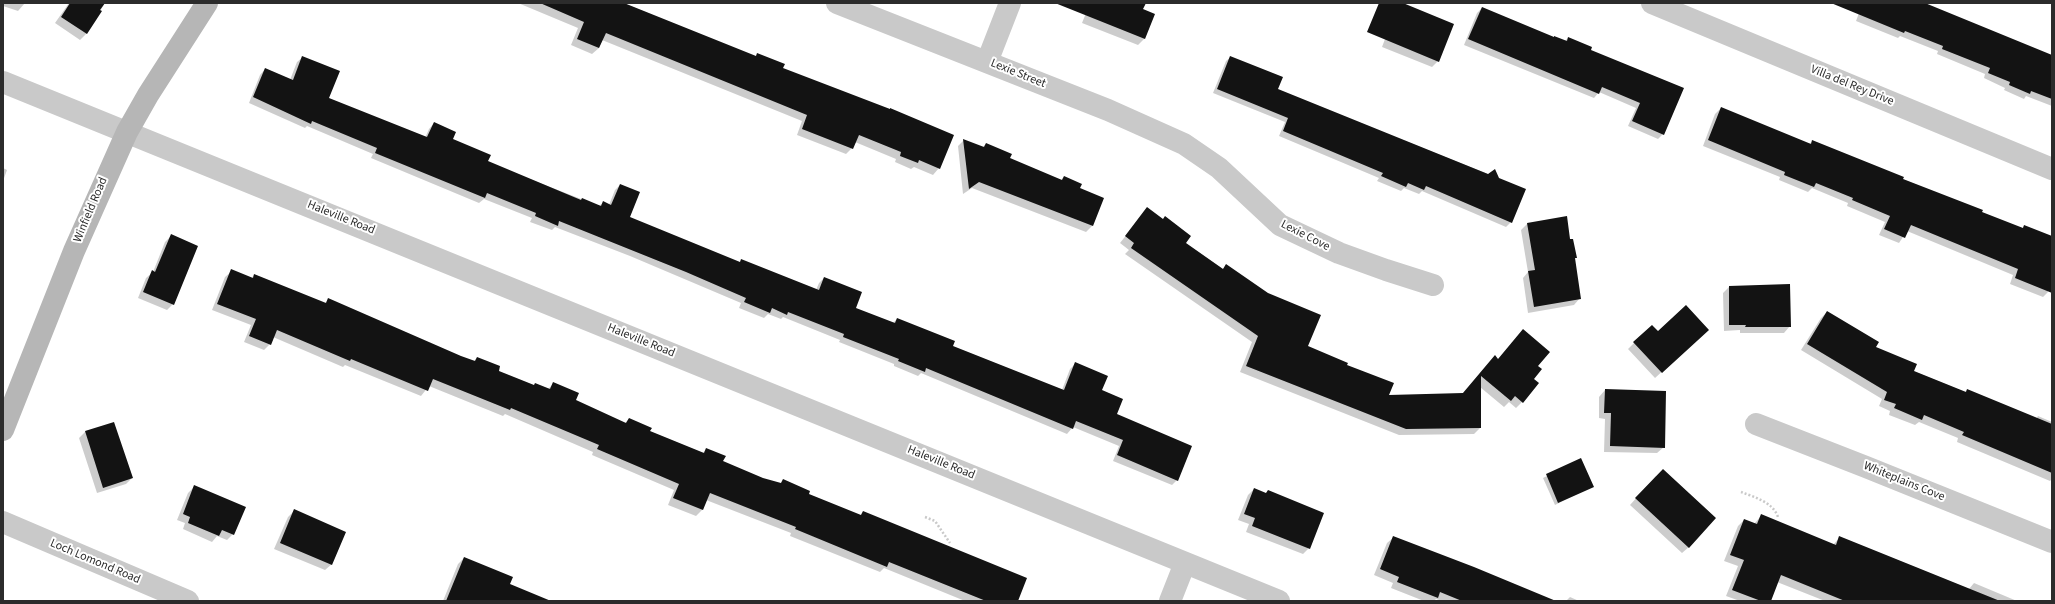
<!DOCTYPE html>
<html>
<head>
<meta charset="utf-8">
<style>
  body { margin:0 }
  #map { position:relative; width:2055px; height:604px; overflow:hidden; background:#fff; font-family:"Source Sans 3",sans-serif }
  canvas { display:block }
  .frame { position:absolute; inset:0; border:4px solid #2c2c2c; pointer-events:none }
</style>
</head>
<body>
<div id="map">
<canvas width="2055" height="604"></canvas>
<div class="frame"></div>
</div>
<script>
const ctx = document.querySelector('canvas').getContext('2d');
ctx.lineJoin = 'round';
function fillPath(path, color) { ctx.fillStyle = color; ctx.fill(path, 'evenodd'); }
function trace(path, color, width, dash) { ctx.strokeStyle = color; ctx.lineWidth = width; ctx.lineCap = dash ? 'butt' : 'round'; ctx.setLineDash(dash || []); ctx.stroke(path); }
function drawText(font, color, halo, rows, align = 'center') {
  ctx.font = font + ' "Source Sans 3",sans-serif'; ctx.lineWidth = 4; ctx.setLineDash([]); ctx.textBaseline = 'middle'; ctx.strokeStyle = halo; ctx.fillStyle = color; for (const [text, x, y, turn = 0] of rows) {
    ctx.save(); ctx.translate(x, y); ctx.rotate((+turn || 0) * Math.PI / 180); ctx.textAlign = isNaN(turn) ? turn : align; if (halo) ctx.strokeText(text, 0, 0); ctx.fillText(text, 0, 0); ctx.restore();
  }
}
fillPath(new Path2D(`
  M3 3H25L18 11 3 6Z
  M69 3H105L86 34 80 40 55 23Z
  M518 3H623L755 57 758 54 939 168 933 175 914 167 911 169 895 162 896 159 855 142 852 148 846 154 797 135 802 121 602 40 599 48 592 54 571 45 578 28Z
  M1090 3H1138L1142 10 1144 39 1138 45 1082 23Z
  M1858 3H1908L2052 56V106L2026 96 2024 99 2004 90 2005 88 1984 78 1985 74 1937 54 1938 51 1900 36 1898 38 1856 21 1862 5Z
  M1482 8 1553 38 1565 41 1568 38 1589 50 1683 88 1663 134 1658 139 1628 126 1636 108 1599 92 1594 98 1464 45 1477 13Z
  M1396 10 1438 61 1432 67 1382 47Z
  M303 57 328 98 425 138 429 129 434 123 452 140 486 162 599 206 604 202 609 205 615 190 620 185 629 218 739 263 742 260 816 290 819 283 824 278 854 308 893 323 897 319 952 346 1062 390 1070 369 1076 363 1101 391 1115 415 1177 480 1172 485 1113 461 1119 446 1073 427 1067 434 921 373 918 376 894 366V364L839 342 840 340 783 317 781 319 768 314 764 318 739 308 741 303 630 256 555 227 552 230 530 222 532 218 484 199 479 203 371 158 373 154 307 126 305 128 249 103 260 75 265 69 290 80 297 62Z
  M1231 57 1277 90 1498 178 1511 222 1506 227 1422 191 1419 194 1404 188 1401 191 1377 181 1379 178 1279 136 1285 122 1213 93 1226 61Z
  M1721 108 1809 144 1813 141 1981 212 2022 229 2024 226 2052 238 2048 292 2043 297 2010 284 2013 275 1907 231 1899 243 1879 235 1885 222 1847 206 1848 203 1812 188 1808 192 1779 180 1780 177 1703 146 1715 114Z
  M964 140 982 148 986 144 1008 159 1061 180 1064 177 1079 189 1092 226 1086 232 972 188 963 194 958 146Z
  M3 168 7 170 3 181Z
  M1147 209 1185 243 1223 269 1226 266 1306 347 1346 366 1388 396 1462 394 1489 363 1498 360 1536 366 1533 379 1522 402 1516 408 1509 402 1504 407 1480 387V428L1474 434 1399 435 1240 372 1252 342 1125 254 1129 250 1120 243Z
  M1566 217 1570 241 1576 258 1574 259 1580 298 1574 305 1528 313 1523 278 1528 272 1521 230 1527 224Z
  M171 236 173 304 167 310 138 298 146 278 153 272 165 242Z
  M232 271 251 279 254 275 324 304 328 300 461 357 474 361 477 358 497 371 534 386 548 389 553 384 574 401 625 423 629 419 649 431 703 453 706 449 722 462 763 479 780 484 783 481 808 495 860 516 863 512 1017 601H965L884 568 880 572 790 536 791 533 706 500 702 510 696 516 668 505 674 490 592 455 593 452 505 414 503 416 429 386 421 396 345 365 343 367 273 337 270 344 264 350 244 342 251 325 212 310 225 277Z
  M1729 287 1790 326 1784 333H1740V330L1724 331 1723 293Z
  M1827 312 1875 348 1913 371 1965 392 1967 390 2036 419 2038 416 2052 422V479L2050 481 1957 442 1958 438 1919 422 1915 425 1889 415 1890 411 1879 406 1882 399 1801 350 1821 318Z
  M1657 332 1701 336 1655 378 1628 349 1634 343Z
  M1605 390 1664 447 1657 453 1604 452 1605 419 1599 418V397Z
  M113 423 132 478 126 484 97 493 79 438 85 432Z
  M1581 459 1593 486 1555 505 1543 478Z
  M1656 476 1689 547 1682 553 1630 505Z
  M194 487 233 534 227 540 217 536 212 542 183 529 185 523 177 520 188 493Z
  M1254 489 1309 548 1303 554 1246 532 1249 524 1238 520 1248 495Z
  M294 511 332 564 325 570 274 549 288 517Z
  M1761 516 1833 545 1840 537 1969 589 1974 583 2017 601H1825L1777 582 1770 601H1740L1726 596 1738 566 1724 561 1738 526 1744 520 1754 524Z
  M1394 537 1555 601H1442L1436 599 1434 601H1424L1391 588 1393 583 1374 575 1387 543Z
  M464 558 509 584 531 601H443L458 564Z
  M1570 597 1579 601H1566Z`), '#0003');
fillPath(new Path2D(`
  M70 3H105L100 10 102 11 87 34 61 17Z
  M540 3H624L756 56 757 53 785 64 783 68 890 109V108L954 135 940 169 919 160 918 163 900 156 901 152 859 135 853 149 802 129 807 115 606 33 599 48 577 39 584 22Z
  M1055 3H1146L1143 9 1155 14 1145 39Z
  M1379 3H1403L1454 24 1439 62 1367 32Z
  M1831 3H1925L2052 55V99L2031 91 2030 94 2009 85 2010 82 1988 73 1990 68 1942 49 1943 46 1905 31 1904 33Z
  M1482 7 1554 37V36L1567 41 1568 37 1592 47 1591 50 1684 88 1664 135 1632 121 1640 103 1602 87 1599 94 1468 39Z
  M302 56 340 71 329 98 427 137 434 122 456 132 453 139 491 155 488 161 581 200 582 198 601 206 603 201 611 205 620 184 640 192 630 217 740 262 741 259 819 290 824 277 862 292 856 308 895 323 897 318 955 341 953 346 1064 390 1075 362 1108 376 1102 390 1123 399 1117 414 1192 446 1178 481 1117 455 1123 440 1076 421 1073 429 926 368 925 372 898 361 899 359 843 337 844 334 788 312 787 315 772 308 770 313 744 302 746 298 686 272 559 221 558 226 535 216 536 213 487 193 485 198 375 153 377 148 312 121 311 124 253 97 265 68 293 80Z
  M1230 56 1283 77 1278 89 1488 174 1495 169 1499 178 1526 189 1512 223 1426 186 1424 190 1408 183 1406 187 1381 176 1383 173 1283 131 1288 118 1217 89Z
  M1721 107 1811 144 1812 140 1904 177 1903 179 1983 210 1982 212 2023 228 2024 225 2052 236V293L2015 278 2018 269 1911 225 1905 238 1884 229 1890 216 1852 200 1853 198 1816 183 1814 187 1784 175 1785 172 1708 140Z
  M963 139 984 147 986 143 1012 154 1010 158 1062 180 1064 176 1082 184 1080 188 1104 198 1093 226 979 182 969 189Z
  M1147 207 1163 219 1165 216 1191 236 1186 243 1223 269 1226 264 1268 293 1321 315 1308 346 1348 363 1347 365 1394 383 1389 395 1463 393 1495 355 1498 359 1523 329 1550 352 1538 366 1542 369 1534 379 1539 383 1523 403 1515 396 1511 401 1481 376V428L1406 429 1246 366 1258 336 1131 248 1134 243 1125 236Z
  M1567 216 1570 239H1573L1577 258H1575L1581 299 1534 307 1528 271 1535 270 1527 223Z
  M171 234 198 246 174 305 143 292 152 270 155 272Z
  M231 269 253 278 254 274 326 303 328 298 461 356 475 361 477 357 500 366 499 371 534 385 535 383 550 389 553 382 579 393 576 400 626 423 629 418 652 428 650 431 704 453 706 448 726 456 723 461 763 478 781 483 783 479 810 491 809 494 861 515 863 511 1027 578 1018 601H986L889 562 887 567 795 529 796 527 710 493 703 510 673 498 679 484 597 449 599 445 511 408 510 410 433 379 428 391 351 359 350 361 277 330 271 345 249 336 256 319 217 304Z
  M1790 284 1791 327H1745L1746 325H1729V286Z
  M1686 305 1709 330 1662 373 1633 342 1652 325 1658 331Z
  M1827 311 1879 342 1876 347 1917 364 1914 371 1966 392 1967 389 2052 424V473L1962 435 1964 432 1924 415 1922 420 1894 408 1896 404 1884 400 1887 392 1807 344Z
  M1605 389 1666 391 1665 448 1610 446 1611 413H1604Z
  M114 422 133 478 103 488 85 431Z
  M1581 458 1594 487 1558 503 1546 474Z
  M1663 469 1716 518 1689 548 1635 498Z
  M194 485 246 507 234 535 222 530 219 536 188 523 190 517 183 514Z
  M1254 488 1266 493 1268 490 1324 513 1310 549 1252 526 1255 518 1244 514Z
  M294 509 346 532 332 565 280 543Z
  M1761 514 1836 545 1839 536 2000 601H1845L1781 575 1771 601H1761L1732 590 1744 560 1730 555 1744 519 1757 524Z
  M1393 536 1474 567 1556 601H1462L1440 592 1438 598 1397 582 1399 577 1380 569Z
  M464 557 513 577 510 584 551 601H446Z`), '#131313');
trace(new Path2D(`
  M1741 492C1754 497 1773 502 1778 517
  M925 517 935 521 950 543`), '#c9c9c9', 2.5, [2, 2]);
trace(new Path2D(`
  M837 3 1108 110 1184 144 1219 168 1280 225 1339 253 1386 270 1433 285
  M1652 3 2052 169
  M987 62 1010 3
  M3 82 1279 601
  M1756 424 1866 467 2052 542
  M3 522 188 601
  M1170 601 1185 563`), '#c9c9c9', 22);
trace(new Path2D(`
  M3 430 74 251 127 132 148 95 207 3`), '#b6b6b6', 22);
drawText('12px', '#2c2c2c', '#fff', [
  ["Lexie Street",1018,74,22],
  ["Villa del Rey Drive",1852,86,22],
  ["Winfield Road",91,210,-67],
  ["Haleville Road",341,218,22],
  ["Lexie Cove",1305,236,27],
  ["Haleville Road",641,341,22],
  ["Haleville Road",941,463,22],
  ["Whiteplains Cove",1904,482,22],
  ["Loch Lomond Road",95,562,23]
]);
</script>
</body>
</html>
